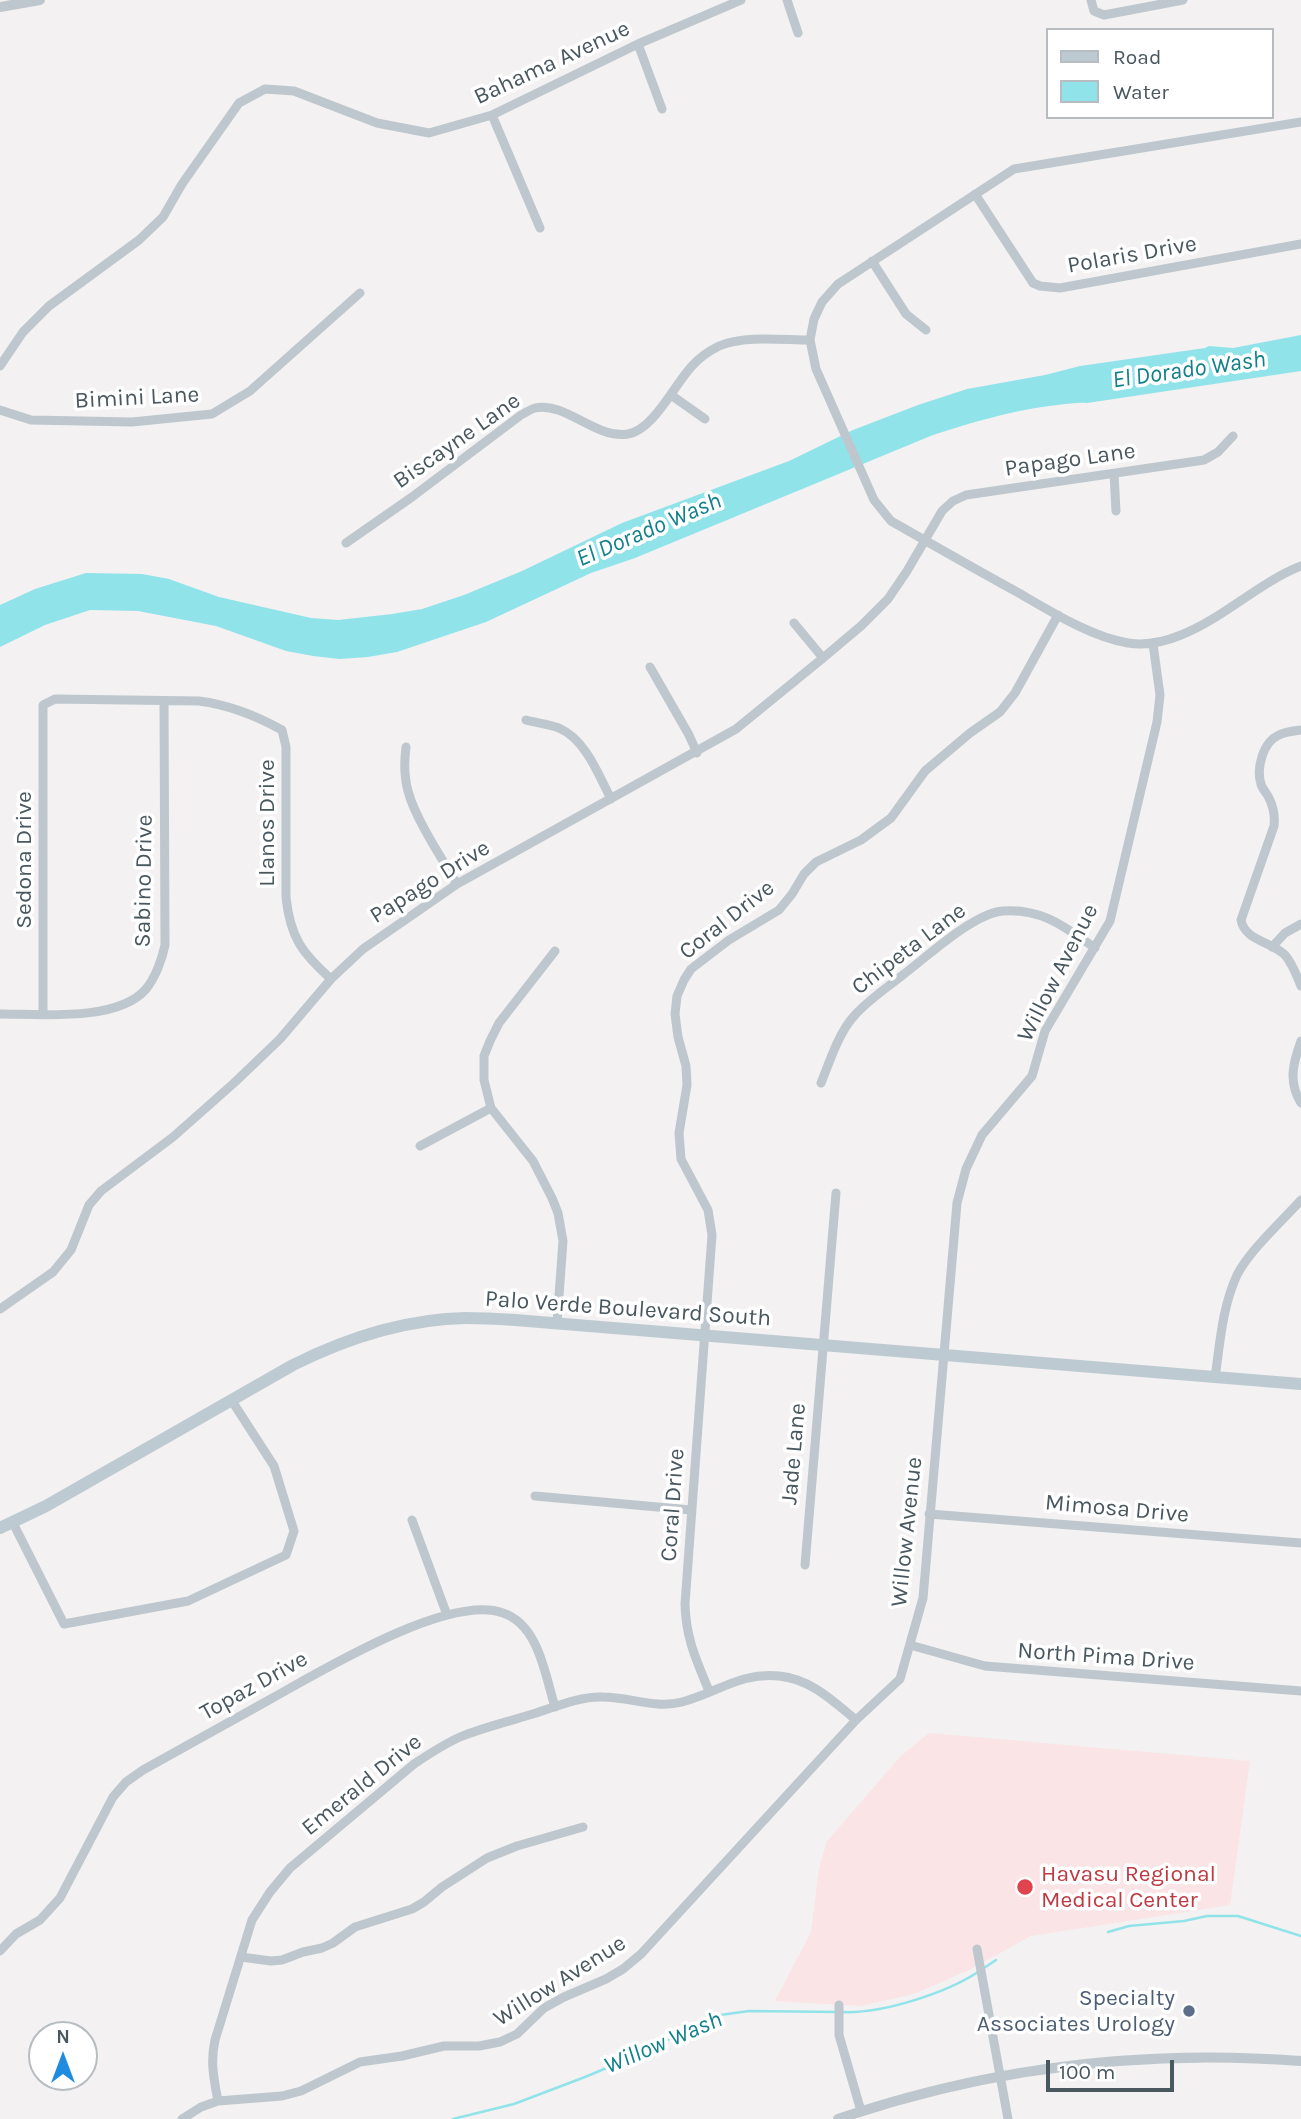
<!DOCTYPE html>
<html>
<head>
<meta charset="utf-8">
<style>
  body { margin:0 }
  #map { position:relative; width:1301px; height:2119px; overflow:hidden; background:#f3f1f1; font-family:Karla,sans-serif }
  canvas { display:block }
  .legend { position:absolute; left:1046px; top:28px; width:228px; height:91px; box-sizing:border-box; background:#fff; border:2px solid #b6bcbf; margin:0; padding:9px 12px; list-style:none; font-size:21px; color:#49575e }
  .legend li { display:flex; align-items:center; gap:14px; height:35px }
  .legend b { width:35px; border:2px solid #b6bcbf }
  .north { position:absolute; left:28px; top:2021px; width:70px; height:70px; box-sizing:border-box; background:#fff; border:2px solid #b6bcbf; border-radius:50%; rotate:0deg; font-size:19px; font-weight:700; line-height:28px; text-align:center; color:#49575e }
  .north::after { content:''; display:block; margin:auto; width:24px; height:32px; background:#1f8cdf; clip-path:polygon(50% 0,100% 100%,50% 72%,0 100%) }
  .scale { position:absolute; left:1046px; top:2060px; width:128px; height:32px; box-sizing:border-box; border:4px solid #49575e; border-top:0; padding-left:9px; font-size:21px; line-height:24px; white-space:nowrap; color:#49575e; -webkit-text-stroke:5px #fff; paint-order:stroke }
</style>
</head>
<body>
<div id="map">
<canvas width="1301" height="2119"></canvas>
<ul class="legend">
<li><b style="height:9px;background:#becad2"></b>Road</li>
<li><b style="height:19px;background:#91e3ea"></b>Water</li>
</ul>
<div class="north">N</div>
<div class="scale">100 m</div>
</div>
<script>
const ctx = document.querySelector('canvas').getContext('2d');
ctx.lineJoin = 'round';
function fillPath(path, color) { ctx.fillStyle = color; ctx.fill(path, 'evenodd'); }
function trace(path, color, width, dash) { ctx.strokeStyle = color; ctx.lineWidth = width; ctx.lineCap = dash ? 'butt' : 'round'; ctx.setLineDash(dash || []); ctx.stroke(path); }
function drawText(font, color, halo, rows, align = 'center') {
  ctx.font = font + ' Karla,sans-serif'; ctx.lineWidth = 7; ctx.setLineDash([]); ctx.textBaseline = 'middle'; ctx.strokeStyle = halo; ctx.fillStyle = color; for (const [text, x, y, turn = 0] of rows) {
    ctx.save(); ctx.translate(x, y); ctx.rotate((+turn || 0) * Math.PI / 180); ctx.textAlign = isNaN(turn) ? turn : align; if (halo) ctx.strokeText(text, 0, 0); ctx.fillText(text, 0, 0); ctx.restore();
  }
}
fillPath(new Path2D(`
  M929 1733 1250 1761 1230 1905 1031 1936 971 1969 914 1994 860 2006 775 2001 811 1932 819 1869 827 1841 901 1756Z`), '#fbe4e5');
fillPath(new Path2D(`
  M1301 335V371L1087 403C1074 402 1062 405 1049 406 1009 411 971 423 933 435L635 558 591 573 486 622 397 652 368 657 340 659 313 656 286 651 216 626 138 611 90 610 45 625 0 647V605L35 589 86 573 142 574 169 579 219 597 311 618 338 620 392 614 422 609 464 595 522 571 622 523 789 461 853 430 918 405 967 389 1045 375 1080 366 1205 348 1209 346 1233 348Z`), '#91e3ea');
trace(new Path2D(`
  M1108 1932 1129 1926 1184 1921 1207 1916H1238L1301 1936
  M984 1968 996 1960
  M842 2012C882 2014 946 1993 978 1972
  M453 2119 514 2104 585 2077 647 2051 713 2016 749 2011 836 2012`), '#91e3ea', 2.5);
trace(new Path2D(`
  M787 0 798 33
  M1091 0 1094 11 1104 15 1183 0
  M638 44 662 109
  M492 115 540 228
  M1301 122 1014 169 838 284 822 302 814 319 810 340 816 369 874 500 891 521C933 545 975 569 1017 592 1050 611 1091 637 1128 643 1146 646 1164 642 1181 635 1224 618 1258 583 1301 566
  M975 194 1033 283 1040 286 1060 288 1301 244
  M872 261 906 314 926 330
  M0 366 23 332 49 306 139 240 163 217 182 184 239 103 265 89 294 91 377 123 429 133 492 115 638 44 741 0
  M671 395 705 419
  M0 410 31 420 132 422 212 414 250 391 360 293
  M1114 474 1116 511
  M346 543 412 497 521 415C525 413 531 409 535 408 565 401 597 440 628 434 654 430 675 383 693 365 700 357 709 351 719 346 744 335 783 340 810 340
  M794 623 823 658
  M650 667 689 735 697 753
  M526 720C536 723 549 724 559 728 586 740 598 774 611 799
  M1301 730C1294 731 1285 732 1279 735 1263 742 1256 768 1261 784 1262 789 1267 793 1269 798 1273 806 1275 817 1274 826L1241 920C1245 941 1271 941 1285 955 1292 963 1297 976 1301 986
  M406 747C404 762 404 776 408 791 415 818 442 859 457 884
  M1272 947 1285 933 1301 924
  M555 951 499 1023 490 1041 484 1056V1080L491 1108 533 1161 552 1198 558 1213 563 1241 557 1323
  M0 1014C39 1014 118 1022 146 989 155 978 162 960 165 945L164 701
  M43 1014V705L55 699 199 701C230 705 255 715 282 730L286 747V897C290 937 302 953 331 979
  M1301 1041C1293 1063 1288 1082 1301 1103
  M821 1083C830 1061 838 1034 854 1016 868 1000 888 987 904 974 928 956 974 913 1003 911 1042 908 1065 927 1095 948
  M420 1146 491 1108
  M0 1309 53 1272 71 1250 89 1205 101 1191 173 1137 234 1083 280 1039 331 979 363 949 457 884 736 729 823 658 861 626 888 599 907 571 942 511 953 501 966 495 1204 460 1218 452 1233 436
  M1215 1378C1220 1343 1222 1308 1237 1275 1249 1251 1282 1221 1301 1200
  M535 1496 691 1510
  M929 1514 1301 1543
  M412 1520 447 1615
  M13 1523 64 1624 188 1601 286 1555 294 1531 274 1466 232 1401
  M805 1565 836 1193
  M910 1645 985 1666 1301 1691
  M709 1691C696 1659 686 1639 685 1604L712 1235 708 1210 681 1159 679 1133 687 1085 686 1066 678 1037 675 1014 677 996 684 980 691 969 729 940 779 910 792 894 804 874 816 862 861 840 891 818 925 771 970 733 1000 712 1015 693 1058 615
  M977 1949 1008 2119
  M0 1951 16 1934 40 1920 60 1898 113 1797 126 1782 143 1770C185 1747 227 1723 269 1700 318 1673 448 1593 503 1613 539 1625 545 1675 555 1707
  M241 1957 271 1961 282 1960 303 1952 322 1948 333 1943 355 1927 412 1909 424 1902 442 1887 487 1858 517 1846 583 1827
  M839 2005V2035L861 2111
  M218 2101C214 2080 210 2062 215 2040L252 1920 270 1892 290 1868 414 1764C429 1754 444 1744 460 1737 484 1727 511 1721 536 1713 557 1706 581 1696 603 1697 630 1697 655 1709 682 1702 717 1693 740 1672 779 1676 811 1679 833 1701 856 1720
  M182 2119 201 2107 218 2101 282 2096 301 2091 360 2062 402 2056 444 2046H479L500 2042 517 2034 544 2008 564 1997 606 1979 623 1969 641 1954 856 1720 900 1679 923 1598 957 1203 966 1169 982 1135 1032 1076 1045 1031 1110 921 1157 722 1160 695 1153 644`), '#bdc7cd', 9);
trace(new Path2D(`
  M0 7 40 0
  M838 2119C987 2068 1144 2049 1301 2061`), '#bdc7cd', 10);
trace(new Path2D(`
  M0 1528 46 1506 293 1365C347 1338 405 1319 466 1318 482 1318 499 1319 515 1320L1301 1384`), '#becad2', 12);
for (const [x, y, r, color] of [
  [1025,1887,9,"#e0444e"],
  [1189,2011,7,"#5c6f8a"]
]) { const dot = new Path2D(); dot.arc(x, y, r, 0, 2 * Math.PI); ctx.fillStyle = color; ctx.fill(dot); trace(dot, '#fff', 2.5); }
drawText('23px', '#49575e', '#fff', [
  ["Bahama Avenue",552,63,-25],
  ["Polaris Drive",1132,255,-10],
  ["Bimini Lane",137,398,-3],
  ["Biscayne Lane",457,441,-35],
  ["Papago Lane",1070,460,-8],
  ["Llanos Drive",267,823,-90],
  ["Sedona Drive",24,860,-90],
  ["Sabino Drive",144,881,-89],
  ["Papago Drive",430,882,-32],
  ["Coral Drive",727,920,-38],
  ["Chipeta Lane",909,949,-37],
  ["Willow Avenue",1058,973,-63],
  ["Palo Verde Boulevard South",628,1309,4],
  ["Jade Lane",794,1454,-85],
  ["Coral Drive",673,1505,-86],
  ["Mimosa Drive",1117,1509,5],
  ["Willow Avenue",907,1532,-84],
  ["North Pima Drive",1106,1657,4],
  ["Topaz Drive",254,1686,-29],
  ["Emerald Drive",362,1785,-39],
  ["Willow Avenue",560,1981,-32]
]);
drawText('23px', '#be3a42', '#fff', [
  ["Havasu Regional",1041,1874],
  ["Medical Center",1041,1900]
], 'left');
drawText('23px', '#4e5e75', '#fff', [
  ["Specialty",1175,1998],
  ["Associates Urology",1175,2024]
], 'right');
drawText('italic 24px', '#11818b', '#fff', [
  ["El Dorado Wash",1189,370,-8],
  ["El Dorado Wash",649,530,-23],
  ["Willow Wash",663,2043,-23]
]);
</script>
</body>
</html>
